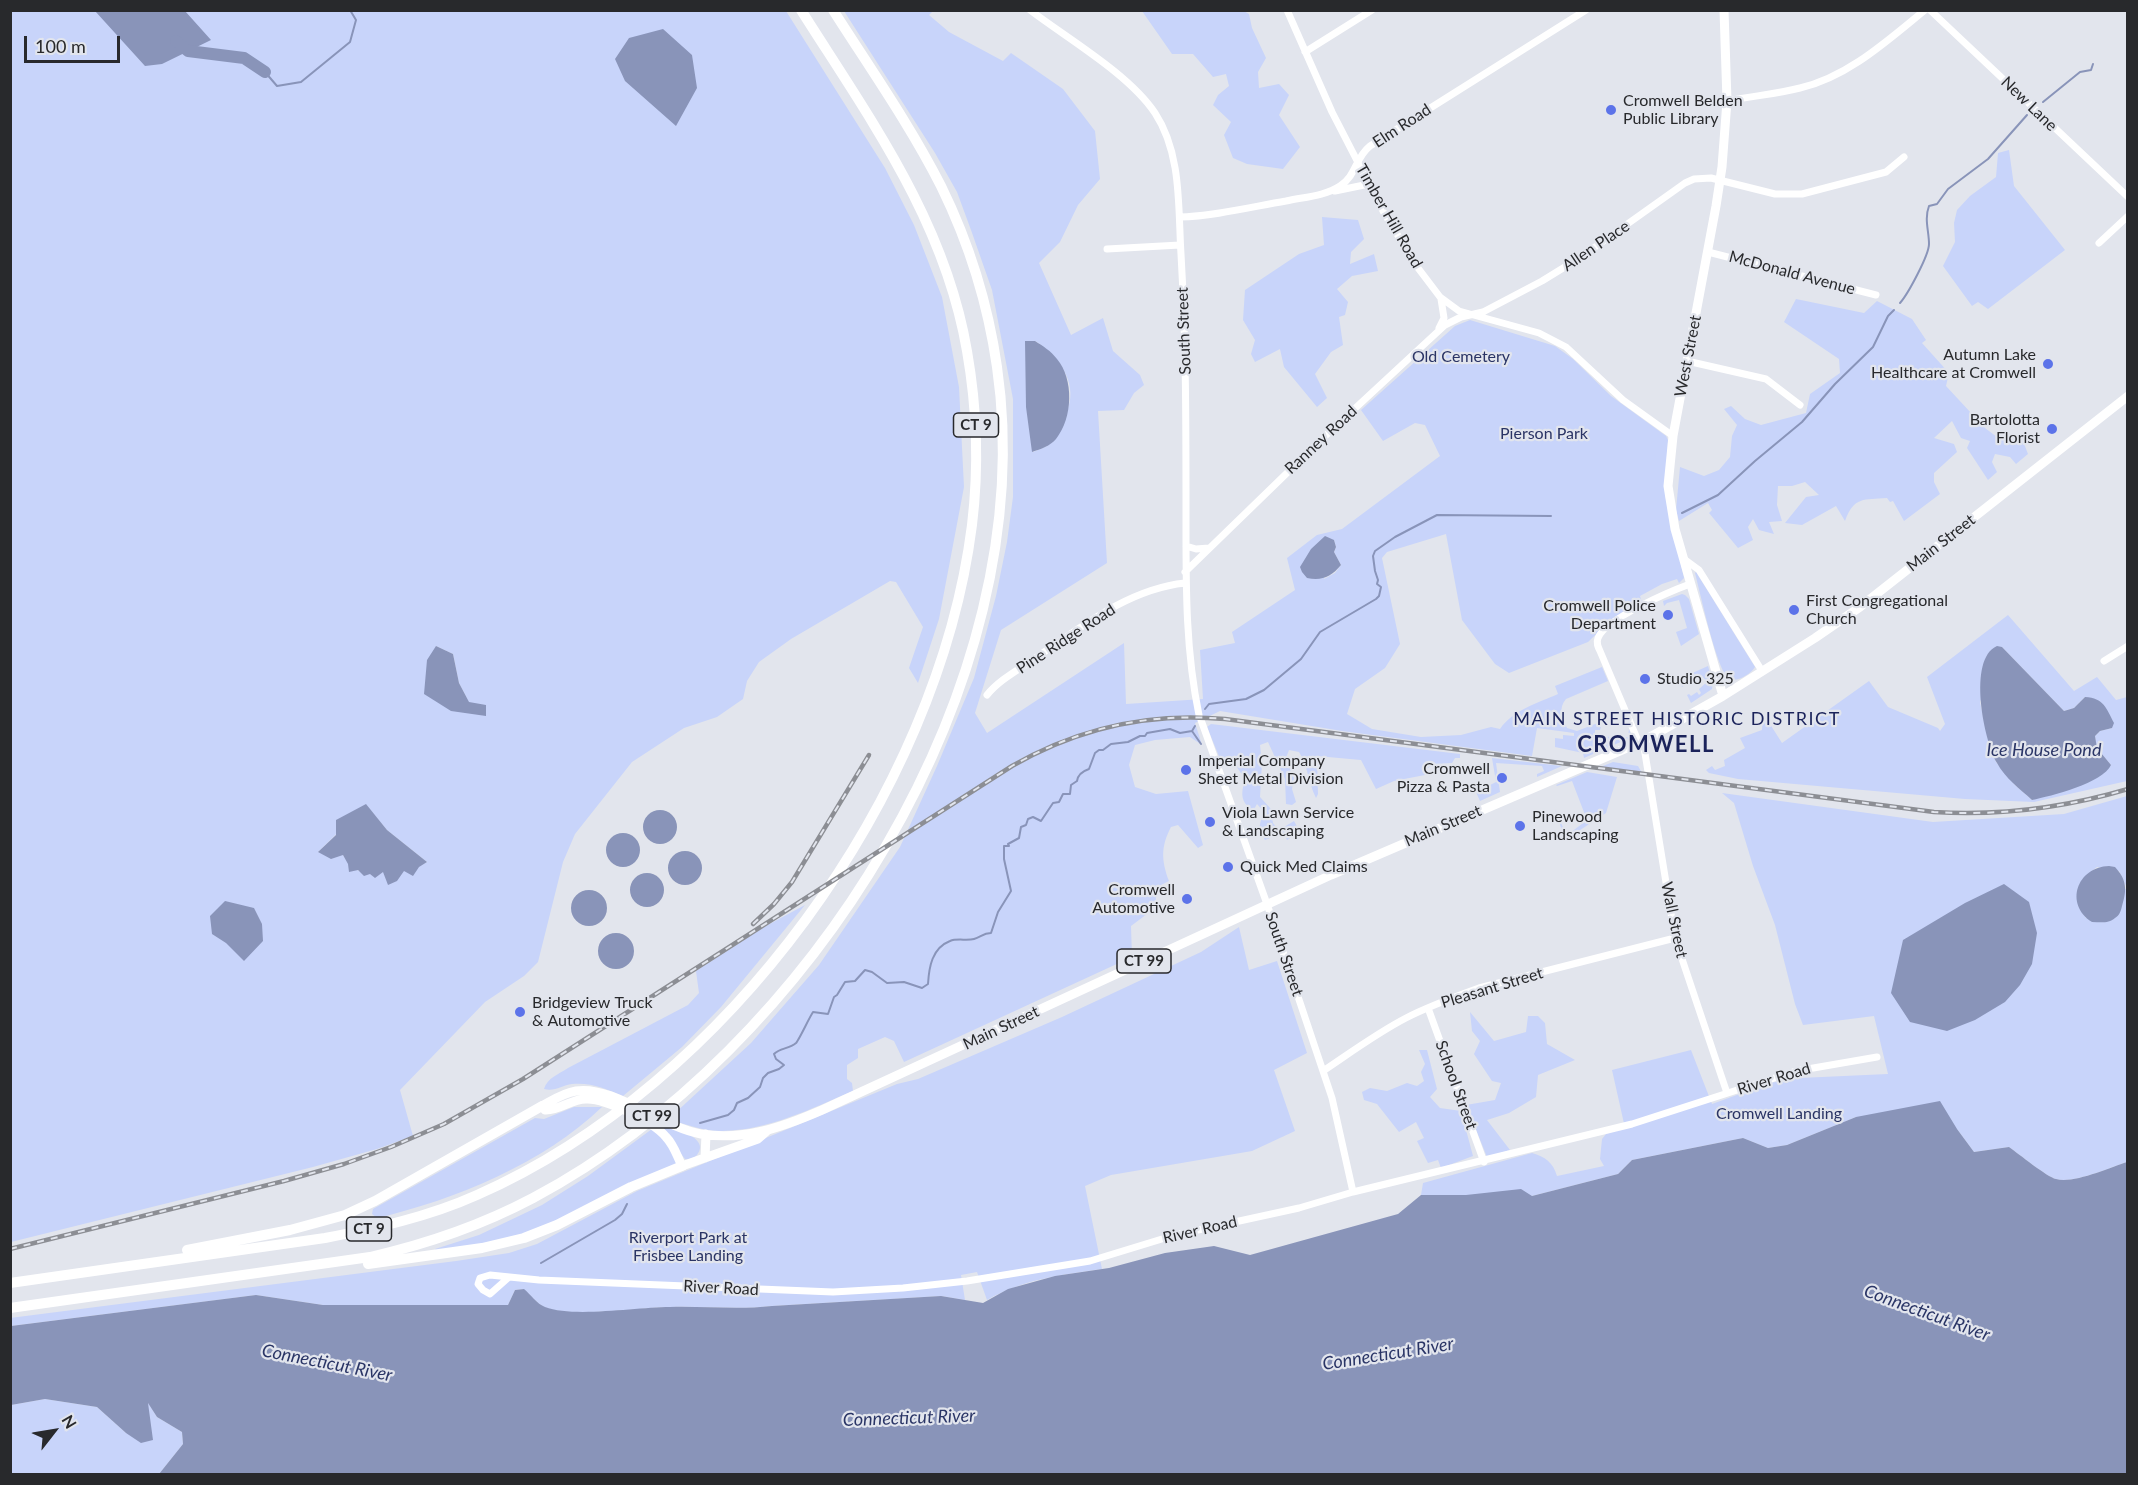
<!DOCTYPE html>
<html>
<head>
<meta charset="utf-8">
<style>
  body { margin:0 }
  #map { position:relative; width:2138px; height:1485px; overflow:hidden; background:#e2e5ed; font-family:Lato,sans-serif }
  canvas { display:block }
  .frame { position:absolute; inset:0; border:12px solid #28292c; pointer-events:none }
  .north { position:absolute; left:24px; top:1401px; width:60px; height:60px; -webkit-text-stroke:4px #e2e5ed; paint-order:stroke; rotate:59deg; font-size:16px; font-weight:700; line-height:24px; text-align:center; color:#28292c }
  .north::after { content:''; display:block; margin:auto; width:21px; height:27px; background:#28292c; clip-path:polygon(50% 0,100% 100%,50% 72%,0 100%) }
  .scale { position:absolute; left:24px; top:36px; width:96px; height:27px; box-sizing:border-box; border:3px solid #28292c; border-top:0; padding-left:8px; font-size:18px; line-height:21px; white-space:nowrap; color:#28292c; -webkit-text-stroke:4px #e2e5ed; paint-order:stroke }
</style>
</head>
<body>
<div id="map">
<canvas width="2138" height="1485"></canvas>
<div class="frame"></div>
<div class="north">N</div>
<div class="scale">100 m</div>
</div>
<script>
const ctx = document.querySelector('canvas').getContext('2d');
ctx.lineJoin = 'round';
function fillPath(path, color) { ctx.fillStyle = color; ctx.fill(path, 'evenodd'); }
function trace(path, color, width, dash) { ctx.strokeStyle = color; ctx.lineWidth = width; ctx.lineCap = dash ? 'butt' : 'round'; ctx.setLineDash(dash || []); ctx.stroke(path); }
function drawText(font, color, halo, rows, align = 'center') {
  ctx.font = font + ' Lato,sans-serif'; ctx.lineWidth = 4.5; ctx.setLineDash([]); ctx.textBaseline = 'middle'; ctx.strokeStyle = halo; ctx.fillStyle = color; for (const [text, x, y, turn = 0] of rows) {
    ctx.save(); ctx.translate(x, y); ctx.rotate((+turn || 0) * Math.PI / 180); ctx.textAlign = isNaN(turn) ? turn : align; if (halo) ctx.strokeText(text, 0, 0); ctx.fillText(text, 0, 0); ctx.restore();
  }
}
fillPath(new Path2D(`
  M1242 10 1249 14 1252 28 1266 58 1258 72 1259 88 1279 84 1289 95 1279 115 1300 147 1283 169 1247 164 1233 158 1224 135 1231 122 1213 105 1218 95 1229 86 1226 74 1213 77 1193 54H1172L1142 11Z
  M11 11H786L885 168 914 225 942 297 959 387 964 487 939 619 918 683 909 668 923 627 896 582 890 581 791 639 759 662 747 681 743 699 717 717 684 728 632 762 575 834 563 862 538 962 524 976 485 1002 400 1090 413 1136 377 1149 313 1167 11 1242ZM436 646 453 654 459 683 469 702ZM366 805 387 830 427 862C413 870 401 870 385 871 380 871 375 874 370 874 358 874 349 864 343 855L318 852Z
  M844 11H933L929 15 949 32 1003 61 1011 53 1063 89 1095 131 1100 179 1078 205 1060 242 1039 263 1071 335 1103 318 1113 351 1140 375 1144 385 1134 393 1124 410 1098 411 1107 563 1001 630 975 713 987 733 1124 643 1126 704 1203 699 1200 650 1235 643 1232 632 1295 590 1287 558 1317 535 1342 529 1440 456 1425 425 1415 423 1383 441 1361 410 1455 326 1470 320 1555 346 1573 359 1611 396 1666 436 1668 440 1665 495 1684 578 1679 583 1677 579 1662 584 1640 596 1642 602 1611 620 1588 642 1509 673 1495 664 1462 620 1446 534 1387 552 1382 558 1400 644 1385 668 1355 689 1347 714 1372 729 1421 737 1461 735 1491 727 1500 729C1513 710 1538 703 1558 694L1555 686 1602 667 1608 681 1566 699C1558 708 1562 718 1567 728L1577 731 1603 721 1600 730H1595V734L1610 737H1628L1629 729 1632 737 1584 758 1583 753 1555 747V738L1563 739V735L1574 736V733L1537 728 1532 756 1342 731 1220 711 1195 723 1202 745 1190 737 1155 740 1135 745 1129 765 1135 787 1156 794 1188 791 1203 845 1198 848 1178 825 1171 827C1161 846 1161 860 1169 881L1157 887 1155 908 1131 926 1132 957 904 1062 894 1041 885 1037 858 1049V1058L847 1065V1079L852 1083 853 1091C808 1110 757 1136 707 1130 696 1128 686 1124 675 1122L674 1114 751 1043 819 965 900 847 937 766 974 678 996 596 1007 542 1013 497V399L992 290 971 230 957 192 935 153ZM1035 341C1056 354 1078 381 1068 408 1063 421 1054 434 1047 446L1033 452ZM1334 540 1336 547 1334 552 1341 565 1335 573 1324 579Z
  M2009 150 2014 186 2065 250 1988 309 1978 302 1972 306 1943 266 1955 242 1954 223 1957 210 1970 196 1996 177 1998 153Z
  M1322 217 1358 220 1364 239 1351 252 1350 264 1374 254 1378 271 1352 276 1337 289 1348 302 1345 315 1339 317 1343 345 1331 352 1315 374 1327 398 1317 407 1284 367 1280 349 1255 362 1251 354 1255 340 1243 320 1245 290 1299 254 1324 245Z
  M1796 299 1864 313 1877 301 1912 319 1926 340 1922 343 1949 373 1946 386 1985 428 1997 437 2011 435 2023 441 2028 454 2016 464 2010 457 1995 454 1992 462 1997 472 1988 480 1967 448 1970 441 1961 438 1952 421 1934 438 1954 444 1957 452 1934 473V482L1940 494 1904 521 1893 501 1890 502 1887 498C1864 500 1854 496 1845 521L1836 506 1802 525 1785 523 1806 497 1819 495 1805 482 1792 486H1778L1777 505 1782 521 1769 522 1774 534 1759 530 1753 519 1748 527 1753 540 1738 548 1709 513 1712 510 1708 503 1679 521 1676 510 1680 467 1704 476 1719 470 1730 457 1732 436 1737 425 1724 409 1731 406 1745 419 1761 425 1806 413 1810 394 1840 373 1839 359 1784 322Z
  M1696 572 1755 667C1750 675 1737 682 1729 679 1717 671 1700 592 1695 573Z
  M1682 594 1685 595 1689 599 1699 634 1681 646 1676 632 1687 628 1679 600 1667 603 1664 606 1663 601Z
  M2008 615 2074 691 2097 677 2116 700 2127 697V781L2034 802 1965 799 1738 779 1709 773 1706 770 1712 766 1715 770 1725 766 1724 760 1745 748 1740 738 1762 730 1763 713 1782 743 1869 681 1888 707 1938 728 1940 731 1945 724 1927 677ZM2002 647 2064 711 2074 708 2085 697 2112 728 2100 731 2095 736 2097 748 2111 765 2032 800 2015 785 1996 762 1987 734 1980 702Z
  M1708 666 1713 682 1712 689 1691 703 1687 695 1689 694 1691 696 1697 692 1699 695 1701 693 1699 689 1707 682 1702 676 1695 680 1691 675 1684 679 1687 684 1682 687 1679 679Z
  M1211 724 1460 754V758H1455L1452 763 1433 764 1427 769 1430 774 1394 781 1376 789 1361 760 1317 756 1318 794 1316 798C1308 782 1308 766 1299 752L1289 750 1286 758 1294 778 1292 789 1296 802 1292 805 1286 804 1285 779 1268 742 1260 745 1262 763 1260 797 1271 809 1273 823 1279 830 1294 821 1300 832 1287 840 1284 833 1265 840 1259 829 1263 811 1257 804 1253 811C1240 801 1241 794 1245 779L1234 763 1223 766 1207 727Z
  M1492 758 1562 766 1537 777V774L1544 771 1542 766 1496 763 1500 792 1480 801 1476 792 1496 782Z
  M1613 762 1638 766 1642 773 1598 768Z
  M1587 772 1617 777 1606 813 1565 840 1555 809 1565 832 1570 833 1587 820 1572 781 1557 786 1556 785Z
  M1722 793 1933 822 2064 814 2127 796V1162C2109 1168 2073 1184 2056 1179 2047 1177 2019 1154 2009 1147L1974 1152 1957 1129 1856 1117 1787 1145 1768 1148 1743 1138 1632 1160 1618 1174 1532 1196 1421 1195 1423 1183 1532 1153C1545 1157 1553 1162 1557 1176L1604 1166 1600 1159 1602 1139 1606 1134 1625 1128 1612 1070 1691 1050 1712 1104 1770 1083 1800 1078 1888 1074 1874 1016 1803 1025 1795 1004 1775 925 1753 866 1734 803ZM2097 867 2119 871 2127 888 2086 918C2071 895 2076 883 2097 867Z
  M805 905 721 1007 682 1047 623 1096C606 1089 591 1082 572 1084 562 1085 555 1092 544 1089 547 1078 559 1074 568 1068L688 1005 699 993 696 971 764 927Z
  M1239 927 1249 970 1277 961 1307 1053 1274 1070 1295 1131 1252 1151 1111 1175 1085 1186 1102 1269C1061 1275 1024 1279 987 1300L977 1272 961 1275 965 1300 941 1296 772 1306C738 1310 706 1306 672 1307 639 1307 572 1319 544 1307 537 1303 529 1294 523 1289L515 1290 508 1305H323L256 1295 11 1326 10 1318 456 1261 509 1253 537 1244 637 1191 897 1084 918 1079 1062 1017 1201 952Z
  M1470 1012 1494 1041 1526 1032 1528 1016H1538L1545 1023 1547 1044 1575 1060 1538 1075 1536 1097 1509 1113 1487 1120 1510 1150 1487 1157 1466 1105 1495 1100 1501 1083 1492 1081 1474 1054 1480 1041 1472 1031Z
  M1419 1050H1427L1437 1089 1430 1097 1440 1108 1461 1111 1473 1156 1441 1168 1438 1160 1428 1163 1417 1141 1424 1138 1416 1122 1399 1132 1377 1104 1364 1100 1362 1092 1370 1088 1387 1091 1407 1083 1417 1086 1424 1081 1421 1072 1425 1064Z
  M574 1107H602C544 1163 455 1200 377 1218L372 1214 373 1209 535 1118 544 1119Z
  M659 1123C670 1127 712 1137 697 1155 693 1159 690 1160 685 1159L658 1124Z
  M652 1129 668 1144 677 1164 552 1223 505 1241 437 1251 435 1249 479 1235 542 1205 588 1176Z
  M45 1399 97 1407 126 1433 147 1401 157 1417 182 1432 183 1444 159 1474H11V1405Z`), '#c8d4fa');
fillPath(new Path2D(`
  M95 11H185L211 40 162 64 145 66Z
  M663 29 692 55 697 88 676 126 625 81 615 59 629 38Z
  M1025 341H1035C1043 346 1051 351 1057 359 1074 379 1073 418 1056 439 1050 446 1041 449 1032 452L1026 407Z
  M1325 536 1334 540 1336 547 1334 552 1341 565C1331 577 1322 581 1307 578L1302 572 1300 567 1311 549Z
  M436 646 453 654 459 683 469 702 486 705V716L451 711 424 694 427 660Z
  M1997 646 2002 647 2064 711 2074 708 2085 697C2104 698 2106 708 2114 723L2112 728 2100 731 2095 736 2097 748 2111 765C2103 783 2051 796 2032 800 2020 789 2005 778 1997 763 1984 741 1967 659 1997 646Z
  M366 804 387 830 427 862 419 867 413 876 404 871 397 881 388 885 383 872 375 878 370 874 364 876 358 870 349 872 348 864 343 855 331 859 318 852 336 835V820Z
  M643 827a17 17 0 1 1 34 0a17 17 0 1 1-34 0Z
  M606 850a17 17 0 1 1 34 0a17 17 0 1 1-34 0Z
  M668 868a17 17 0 1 1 34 0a17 17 0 1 1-34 0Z
  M2109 866 2115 867C2127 880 2127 890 2122 906 2121 911 2119 916 2115 918 2108 924 2100 922 2092 922 2064 904 2077 867 2109 866Z
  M630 890a17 17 0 1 1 34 0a17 17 0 1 1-34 0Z
  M2004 884 2029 902 2037 933 2032 964 2020 985 2005 1002 1975 1020 1947 1031 1910 1022 1891 993 1903 940 1965 903Z
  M571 908a18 18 0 1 1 36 0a18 18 0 1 1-36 0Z
  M225 901 254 908 262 924 263 941 244 961 226 943 212 934 210 916Z
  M598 951a18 18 0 1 1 36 0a18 18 0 1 1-36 0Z
  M1940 1101 1957 1129 1974 1152 2009 1147C2019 1154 2047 1177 2056 1179 2073 1184 2109 1168 2127 1162V1474H159L183 1444 182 1432 157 1417 148 1403 153 1440 141 1443 126 1433 97 1407 45 1399 11 1405V1326L256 1295 323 1305H508L515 1290 524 1289C530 1294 537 1304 545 1307 574 1318 636 1307 670 1307 704 1306 738 1310 772 1306L941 1296 983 1303 1008 1289 1055 1276 1109 1268 1165 1253 1214 1246 1250 1255 1398 1214 1421 1195H1466L1521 1189 1532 1196 1618 1174 1632 1160 1743 1138 1768 1148 1787 1145 1856 1117Z`), '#8994b9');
trace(new Path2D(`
  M265 72 277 86 301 82 350 42 356 20 350 10
  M2043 102 2080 72 2091 70 2093 64
  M1900 303C1908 294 1929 255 1929 244 1929 231 1924 219 1929 206L1937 204 1948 189 1988 159 2027 115
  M1682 513 1718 495 1755 461 1802 422 1835 384 1873 347 1888 316 1894 310
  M1205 709 1209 704 1246 699 1264 690 1301 659 1320 632 1376 599 1379 596 1381 587 1377 584 1378 580 1375 571 1373 556 1375 551 1395 537 1437 515 1551 516
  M1195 726 1192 731 1201 744
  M700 1123 728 1115 734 1110 737 1103 748 1098 760 1087 763 1078 768 1073 779 1069 784 1065 776 1059 774 1054C780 1048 789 1049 796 1043 799 1040 809 1018 813 1012L828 1014 834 997 837 995 845 982 855 981 865 970 872 972 887 983 904 982 922 988 928 984C929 967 932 948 950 941 957 938 967 941 974 939 981 937 983 933 991 933L998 912 1011 891 1004 859V846H1009L1008 844 1019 838 1021 827 1026 825 1028 819 1033 817 1041 821 1053 803 1059 802 1063 794H1070L1071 785 1077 781C1078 774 1083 771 1089 769L1095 753 1099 750H1103L1111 744 1128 742 1140 736H1145L1147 733 1170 729 1180 733 1192 731
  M541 1263 615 1220 622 1214 627 1204`), '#8994b9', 2);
trace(new Path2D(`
  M176 41 188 51 244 58 265 72`), '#8994b9', 12);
trace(new Path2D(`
  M1030 10C1068 39 1129 74 1155 113 1182 154 1178 208 1181 254 1186 340 1186 426 1186 512 1186 581 1185 648 1199 715
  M1287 10 1332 112 1384 213 1418 268 1440 297 1459 311 1539 333 1566 347 1623 400 1673 436
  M1930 10 2128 197
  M1305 52 1372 10
  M1727 101C1752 96 1777 94 1800 88 1848 77 1888 40 1925 10
  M1335 191 1369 184
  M1180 217C1215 216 1251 207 1286 201 1304 197 1325 196 1340 186 1356 176 1355 158 1370 146L1586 10
  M2099 243 2128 216
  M1107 249 1180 245
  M1708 252 1876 295
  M1439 328 1444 318 1441 299
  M1687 361 1766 379 1800 405
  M1186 546 1196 549 1209 548
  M1684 559 1699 570 1762 671
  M1185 572 1322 439 1445 325 1461 317 1483 312 1542 281 1581 257 1685 183 1694 179 1711 178 1775 194H1802L1886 172 1904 157
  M2104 661 2128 646
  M987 695C999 680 1018 670 1034 659 1080 628 1128 589 1185 583
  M1201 720 1267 904 1332 1098 1353 1192
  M1643 741 1675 938 1727 1093
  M1639 743 1600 651C1598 647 1596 643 1598 638 1605 619 1671 591 1690 584
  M1428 1008 1484 1162
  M1323 1071C1350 1053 1377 1033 1406 1018 1429 1006 1454 997 1479 988L1675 938
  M508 1278 490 1294 483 1290 478 1284 480 1278 490 1275 539 1280 833 1292 903 1288 967 1281 1090 1261 1175 1235 1299 1208 1353 1192 1632 1124 1796 1071 1877 1057`), '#fff', 7);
trace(new Path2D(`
  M1723 696 1675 529 1668 486 1673 436 1716 206 1722 167 1727 101 1724 10
  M542 1106C553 1100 563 1093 576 1091 613 1085 661 1127 701 1134 744 1141 783 1127 822 1110L1331 875 1643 741 1723 696 1815 638 1860 607 2128 396
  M542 1106 545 1110C559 1111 571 1099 586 1099 605 1098 654 1122 666 1137 674 1145 677 1156 682 1166L758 1139 767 1131
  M705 1158 706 1134`), '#fff', 9);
trace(new Path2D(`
  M187 1250 290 1230 345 1215 375 1201 542 1106
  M368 1264 482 1248 524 1238 557 1225 631 1187 682 1166
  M10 1283 325 1238C377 1228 428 1217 477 1195 727 1085 938 795 972 525 979 467 977 408 967 351 945 221 870 119 801 10
  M10 1308 370 1257C427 1244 482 1225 533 1198 809 1051 1043 684 997 367 988 304 969 243 941 186 910 125 870 68 833 10`), '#fff', 10);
const rail = new Path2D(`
  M753 924 774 904 792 882 869 755
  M10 1249 284 1181 344 1164 391 1147 444 1124 523 1079 1012 766C1078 728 1149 712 1225 719L1934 812C2000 816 2064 808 2128 789`);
trace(rail, '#8c8e94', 4.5);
trace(rail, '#e2e5ed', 2, [7]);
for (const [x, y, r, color] of [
  [1611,110,6,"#5c73e9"],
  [2048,364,6,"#5c73e9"],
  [2052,429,6,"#5c73e9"],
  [1794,610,6,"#5c73e9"],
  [1668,615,6,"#5c73e9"],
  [1645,679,6,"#5c73e9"],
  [1186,770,6,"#5c73e9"],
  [1502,778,6,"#5c73e9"],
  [1210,822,6,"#5c73e9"],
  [1520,826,6,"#5c73e9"],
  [1228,867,6,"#5c73e9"],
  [1187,899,6,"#5c73e9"],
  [520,1012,6,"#5c73e9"]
]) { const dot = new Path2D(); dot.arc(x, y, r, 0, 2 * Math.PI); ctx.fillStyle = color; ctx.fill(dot); trace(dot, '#e2e5ed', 2); }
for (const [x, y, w] of [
  [976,425,45],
  [1144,961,54],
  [652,1116,54],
  [369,1229,45]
]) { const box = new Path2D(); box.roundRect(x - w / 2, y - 12, w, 24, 4.5); ctx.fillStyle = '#e2e5ed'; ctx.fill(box); trace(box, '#28292c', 1.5); }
drawText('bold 15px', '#28292c', null, [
  ["CT 9",976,425],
  ["CT 99",1144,961],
  ["CT 99",652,1116],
  ["CT 9",369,1229]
]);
drawText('16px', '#28292c', '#e2e5ed', [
  ["Cromwell Belden",1623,101],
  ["Public Library",1623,119],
  ["Autumn Lake",2036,355,"right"],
  ["Healthcare at Cromwell",2036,373,"right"],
  ["Bartolotta",2040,420,"right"],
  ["Florist",2040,438,"right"],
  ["First Congregational",1806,601],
  ["Church",1806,619],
  ["Cromwell Police",1656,606,"right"],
  ["Department",1656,624,"right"],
  ["Studio 325",1657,679],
  ["Imperial Company",1198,761],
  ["Sheet Metal Division",1198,779],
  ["Cromwell",1490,769,"right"],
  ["Pizza & Pasta",1490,787,"right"],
  ["Viola Lawn Service",1222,813],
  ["& Landscaping",1222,831],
  ["Pinewood",1532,817],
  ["Landscaping",1532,835],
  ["Quick Med Claims",1240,867],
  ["Cromwell",1175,890,"right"],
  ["Automotive",1175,908,"right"],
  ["Bridgeview Truck",532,1003],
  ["& Automotive",532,1021]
], 'left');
drawText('16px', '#28292c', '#e2e5ed', [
  ["New Lane",2029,104,44],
  ["Elm Road",1402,126,-33],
  ["Timber Hill Road",1389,216,60],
  ["Allen Place",1596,246,-34],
  ["McDonald Avenue",1792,273,15],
  ["South Street",1184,331,-92],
  ["West Street",1688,356,-79],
  ["Ranney Road",1321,440,-43],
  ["Main Street",1941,543,-38],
  ["Pine Ridge Road",1066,639,-33],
  ["Main Street",1443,826,-23],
  ["Wall Street",1674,920,78],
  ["South Street",1284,954,71],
  ["Pleasant Street",1492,988,-17],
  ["Main Street",1001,1028,-25],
  ["River Road",1774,1079,-17],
  ["School Street",1456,1085,70],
  ["River Road",1200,1230,-13],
  ["River Road",721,1288,3]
]);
drawText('16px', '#2a3465', '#e2e5ed', [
  ["Old Cemetery",1461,357],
  ["Pierson Park",1544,434],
  ["Cromwell Landing",1779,1114],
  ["Riverport Park at",688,1238],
  ["Frisbee Landing",688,1256]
]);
ctx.letterSpacing = '1.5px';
drawText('18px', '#1b235b', '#e2e5ed', [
  ["MAIN STREET HISTORIC DISTRICT",1677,719]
]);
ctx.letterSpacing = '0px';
drawText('italic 18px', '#2a3566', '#e2e5ed', [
  ["Ice House Pond",2044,750],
  ["Connecticut River",1927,1313,20],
  ["Connecticut River",1388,1354,-9],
  ["Connecticut River",327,1363,11],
  ["Connecticut River",909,1418,-2]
]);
ctx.letterSpacing = '1.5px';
drawText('bold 22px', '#1b235b', '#e2e5ed', [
  ["CROMWELL",1646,745]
]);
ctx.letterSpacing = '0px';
</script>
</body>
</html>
